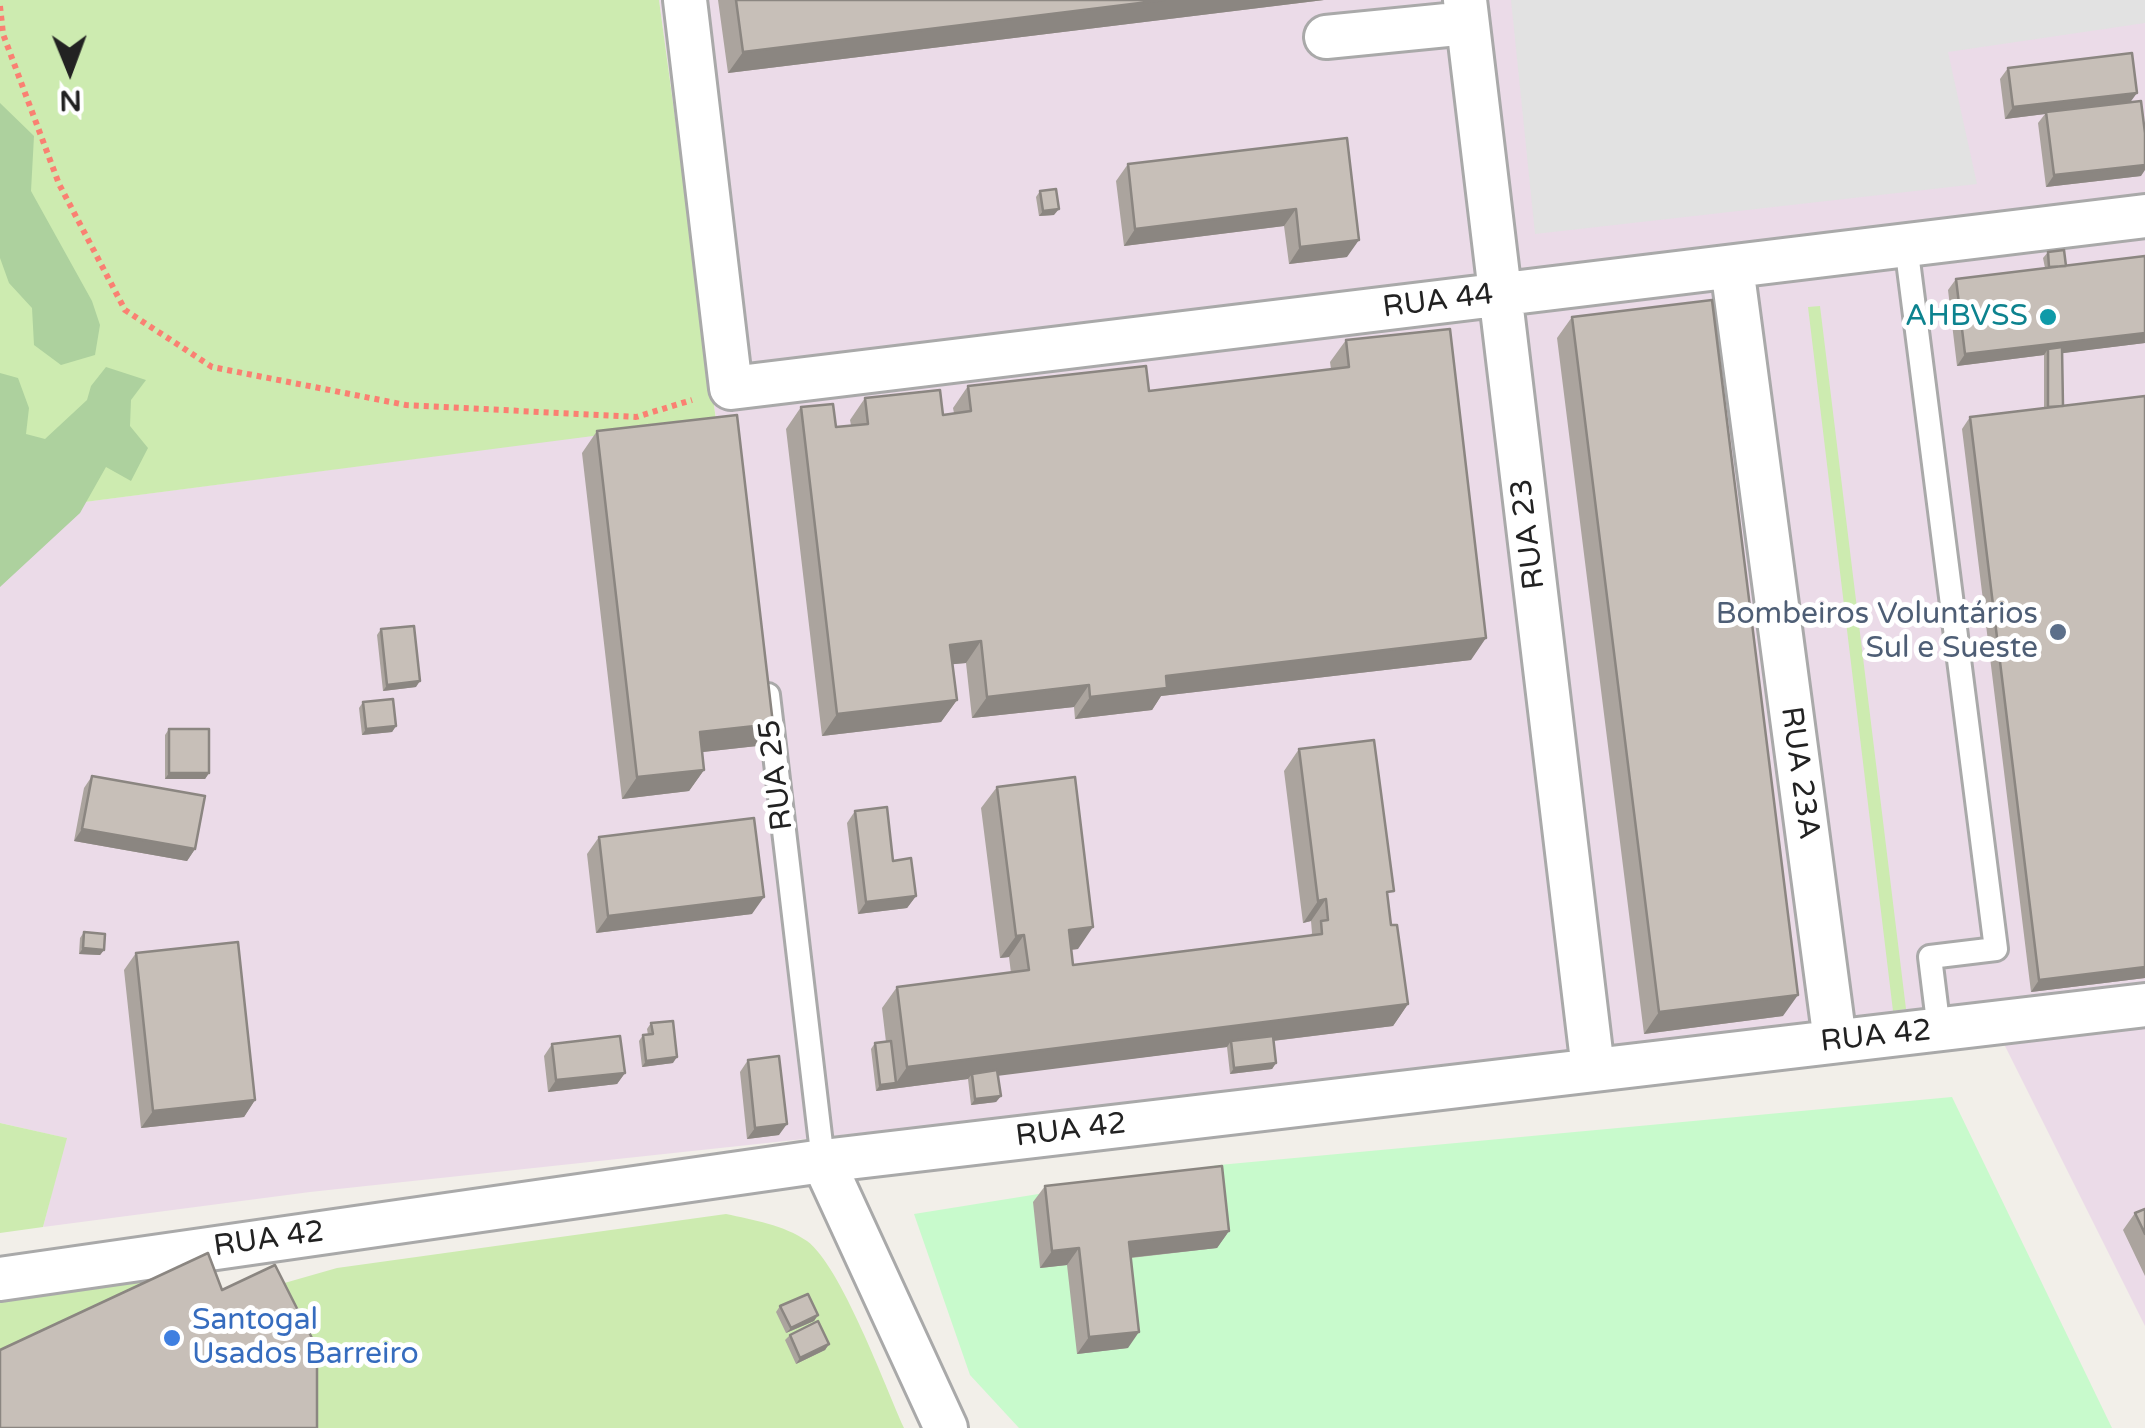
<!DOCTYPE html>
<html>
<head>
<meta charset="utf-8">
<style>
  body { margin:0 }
  #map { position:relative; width:2145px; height:1428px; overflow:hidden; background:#f2efe9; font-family:"Varela Round",sans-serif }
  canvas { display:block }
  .north { position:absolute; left:20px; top:20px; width:100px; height:100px; -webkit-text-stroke:8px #fff; paint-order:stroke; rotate:179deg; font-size:28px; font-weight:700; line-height:40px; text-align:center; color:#222 }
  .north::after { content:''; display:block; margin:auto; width:35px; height:45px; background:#222; clip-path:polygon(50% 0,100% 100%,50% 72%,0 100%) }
</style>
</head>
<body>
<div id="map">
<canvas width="2145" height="1428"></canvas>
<div class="north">N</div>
</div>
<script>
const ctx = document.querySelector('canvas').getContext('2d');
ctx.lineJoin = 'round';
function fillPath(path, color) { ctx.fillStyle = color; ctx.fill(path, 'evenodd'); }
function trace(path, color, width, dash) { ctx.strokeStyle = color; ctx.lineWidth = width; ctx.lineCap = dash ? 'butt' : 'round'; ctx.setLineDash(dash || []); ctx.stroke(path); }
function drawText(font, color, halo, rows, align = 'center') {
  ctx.font = font + ' "Varela Round",sans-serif'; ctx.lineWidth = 10; ctx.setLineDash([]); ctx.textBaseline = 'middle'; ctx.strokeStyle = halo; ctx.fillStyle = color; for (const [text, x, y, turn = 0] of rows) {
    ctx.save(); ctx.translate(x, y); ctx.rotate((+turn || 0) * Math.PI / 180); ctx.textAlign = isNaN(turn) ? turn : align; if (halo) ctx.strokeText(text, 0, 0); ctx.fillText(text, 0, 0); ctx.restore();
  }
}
fillPath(new Path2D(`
  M659 0H2145V1326L1988 1012 310 1192 43 1227 66 1138 0 1123V513L716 419Z`), '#ebdbe8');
fillPath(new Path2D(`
  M0 0H659L716 420 0 513Z
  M1820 306 1906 1009 1893 1011 1808 307Z
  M0 1123 67 1138 43 1227 0 1233Z
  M726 1214C753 1220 784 1225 807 1241 841 1266 885 1386 904 1428H307L267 1288 337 1268Z
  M217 1259 0 1359V1288Z`), '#cdebb0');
fillPath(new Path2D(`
  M0 103 34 136 31 191 92 301 100 325 95 355 61 365 34 345 32 308 9 283 0 258Z
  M106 367 146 380 131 400 130 426 148 448 131 481 106 467 80 513 0 587V373L18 378 29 408 26 434 45 439 87 400 91 386Z`), '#add19e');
fillPath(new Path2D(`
  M1952 1097 2112 1428H1019L970 1375 914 1214 1219 1165Z`), '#c8facc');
fillPath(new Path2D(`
  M1511 0H2145V23L1948 52 1977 184 1535 234Z`), '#e2e2e2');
const service = new Path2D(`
  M1906 245 1996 949 1930 957 1939 1030
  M768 695 823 1161`);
const minor = new Path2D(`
  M685 0 731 388 2145 216
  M1465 0 1593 1069
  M1326 37 1467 23
  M1732 267 1835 1041
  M823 1161 946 1428
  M0 1279 823 1161 2145 1005`);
trace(service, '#a9a9a9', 28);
trace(minor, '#a9a9a9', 48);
trace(new Path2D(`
  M0 6 3 34 59 184 125 310 212 367 406 405 636 417 692 400`), '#fa8072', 6, [5, 5]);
trace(service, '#fff', 22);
trace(minor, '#fff', 42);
fillPath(new Path2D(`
  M718 0H1324L728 73Z
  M2008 68 2130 102 2141 176 2046 187 2038 123 2045 114 2005 119 2000 79Z
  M1347 138V257L1289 264 1284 226 1124 246 1116 181 1128 164Z
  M1040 191 1054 215 1039 216 1036 197Z
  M2048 252 2066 266 2145 256V343L2062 353 2063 406 2145 396V978L2031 992 1962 429 1970 417 2044 408V355L1957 366 1948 290 1956 279 2045 268 2043 258Z
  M1572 317 1783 1016 1644 1034 1557 338Z
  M1346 340 1471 660 1161 696 1152 710 1075 719 1074 707 972 718 966 663 952 664 957 700 941 722 822 736 786 429 801 407 836 427 851 425 850 420 865 398 943 415 954 413 953 408 968 386 1149 391 1331 369 1330 362Z
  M597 431 757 746 702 752 704 770 689 791 622 799 582 453Z
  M381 629 416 687 383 691 377 635Z
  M363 702 396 726 392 732 362 735 359 708Z
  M169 729 209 773 205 779H165V735Z
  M1299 749 1388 899 1391 925 1408 1004 1393 1026 1273 1041 1276 1063 1272 1069 1230 1074 1227 1047 998 1075 1001 1096 996 1102 971 1105 968 1079 876 1091 871 1049 875 1043 886 1042 882 1008 897 987 1011 973 1009 957 1000 958 981 808 997 787 1078 949 1071 950 1073 965 1311 935 1312 933 1311 921 1303 923 1284 771Z
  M92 776 195 849 187 861 74 841 84 788Z
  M855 811 916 896 907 908 858 914 847 823Z
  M599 837 752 914 596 933 587 854Z
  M84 932 104 950 100 955 79 954 80 938Z
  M136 953 255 1100 244 1117 141 1128 124 970Z
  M651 1023 673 1063 642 1067 639 1041 643 1035H648L647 1029Z
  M552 1044 625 1073 617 1084 548 1092 544 1056Z
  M748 1060 779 1135 747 1139 740 1072Z
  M1045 1186 1229 1231 1217 1248 1131 1258 1128 1348 1077 1354 1067 1265 1040 1268 1033 1202Z
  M2145 1209V1276L2123 1230 2135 1213Z
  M780 1306 818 1315 814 1321 786 1333 776 1312Z
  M790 1335 829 1344 825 1350 796 1364 785 1340Z`), '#aba49e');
fillPath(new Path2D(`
  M1164 0H1324L728 73 743 52Z
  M2137 93 2129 104 2046 112 2045 114 2005 119 2013 107Z
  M2145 165V170L2141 176 2046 187 2054 175Z
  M1059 209 1054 215 1039 216 1043 211Z
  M1296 209 1284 226 1124 246 1135 229Z
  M1359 240 1347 257 1289 264 1300 247Z
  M2145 333V343L2048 355V349L2044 355 1957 366 1965 354Z
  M1486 638 1471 660 1161 696 1152 710 1075 719 1090 697 1166 676Z
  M981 641 966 663 934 666 950 645Z
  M420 681 416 687 383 691 387 685Z
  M1089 685 1074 707 972 718 987 697Z
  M957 700 941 722 822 736 837 714Z
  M773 724 757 746 685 754 700 732Z
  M396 726 392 732 362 735 366 729Z
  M704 770 689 791 622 799 637 777Z
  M169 773H209L205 779H165Z
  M82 829 195 849 187 861 74 841Z
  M916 896 907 908 858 914 866 902Z
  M764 897 752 914 596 933 608 916Z
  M1326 899 1311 921 1303 923 1318 901Z
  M1093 927 1078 949 1054 951 1069 930Z
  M1024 935 1009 957 1000 958 1016 936Z
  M83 948 104 950 100 955 79 954Z
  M2145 967V978L2031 992 2039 980Z
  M1798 995 1783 1016 1644 1034 1659 1012Z
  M1408 1004 1393 1026 1231 1046V1041L1227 1047 973 1079 972 1074 968 1079 876 1091 880 1085 896 1083 907 1067Z
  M677 1057 673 1063 642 1067 646 1061Z
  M1276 1063 1272 1069 1230 1074 1234 1068Z
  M625 1073 617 1084 548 1092 556 1080Z
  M1001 1096 996 1102 971 1105 975 1099Z
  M255 1100 244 1117 141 1128 153 1111Z
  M787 1124 779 1135 747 1139 755 1128Z
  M1229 1231 1217 1248 1117 1259 1129 1242Z
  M1079 1248 1067 1265 1040 1268 1052 1251Z
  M818 1315 814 1321 786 1333 791 1328Z
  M1139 1332 1128 1348 1077 1354 1089 1337Z
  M829 1344 825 1350 796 1364 800 1358Z`), '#8b8681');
const building = new Path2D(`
  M736 0H1164L743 52Z
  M2132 53 2137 93 2013 107 2008 68Z
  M2141 101 2145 133V165L2054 175 2046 112Z
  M1347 138 1359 240 1300 247 1296 209 1135 229 1128 164Z
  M1056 189 1059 209 1043 211 1040 191Z
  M2064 250 2066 266 2049 267 2048 252Z
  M2145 256V333L1965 354 1956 279Z
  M1712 300 1798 995 1659 1012 1572 317Z
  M1450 329 1486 638 1166 676 1167 688 1090 697 1089 685 987 697 981 641 950 645 957 700 837 714 801 407 833 404 836 427 868 424 865 398 940 390 943 415 971 411 968 386 1146 366 1149 391 1349 367 1346 340Z
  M2062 347 2063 406 2048 407V349Z
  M2145 396V967L2039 980 1970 417Z
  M737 415 773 724 700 732 704 770 637 777 597 431Z
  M414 626 420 681 387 685 381 629Z
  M393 699 396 726 366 729 363 702Z
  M169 729H209V773H169Z
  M1374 740 1394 891 1387 892 1391 925H1397L1408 1004 907 1067 897 987 1029 970 1024 935 1016 936 997 787 1075 777 1093 927 1069 930 1073 965 1322 934 1321 921 1328 920 1326 899 1318 901 1299 749Z
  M92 776 205 796 195 849 82 829Z
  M887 807 893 861 911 858 916 896 866 902 855 811Z
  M754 818 764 897 608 916 599 837Z
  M84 932 105 934 104 950 83 948Z
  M238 942 255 1100 153 1111 136 953Z
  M673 1021 677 1057 646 1061 643 1035 653 1034 651 1023Z
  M620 1036 625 1073 556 1080 552 1044Z
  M1273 1036 1276 1063 1234 1068 1231 1041Z
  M891 1041 896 1083 880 1085 875 1043Z
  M779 1056 787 1124 755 1128 748 1060Z
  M997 1070 1001 1096 975 1099 972 1074Z
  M1222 1166 1229 1231 1129 1242 1139 1332 1089 1337 1079 1248 1052 1251 1045 1186Z
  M2145 1209V1234L2135 1213Z
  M208 1253 222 1290 275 1265 317 1348V1428H0V1350Z
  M808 1294 818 1315 791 1328 780 1306Z
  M818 1321 829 1344 800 1358 790 1335Z`);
fillPath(building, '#c7bfb8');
trace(building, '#8b8681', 2.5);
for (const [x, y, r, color] of [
  [2048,317,10,"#0f9aa8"],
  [2058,632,10,"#5c6f8a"],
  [172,1338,10,"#3f7fe0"]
]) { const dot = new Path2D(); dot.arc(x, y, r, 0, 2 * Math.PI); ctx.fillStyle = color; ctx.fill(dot); trace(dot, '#fff', 4); }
drawText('30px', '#222', '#fff', [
  ["RUA 44",1438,302,-7],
  ["RUA 23",1529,534,-97],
  ["RUA 23A",1799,773,82],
  ["RUA 25",777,775,-97],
  ["RUA 42",1876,1037,-6],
  ["RUA 42",1071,1131,-7],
  ["RUA 42",269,1240,-8]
]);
drawText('30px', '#0d838f', '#fff', [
  ["AHBVSS",2028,317]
], 'right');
drawText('30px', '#4e5e75', '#fff', [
  ["Bombeiros Voluntários",2038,615],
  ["Sul e Sueste",2038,649]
], 'right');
drawText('30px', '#366cbe', '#fff', [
  ["Santogal",192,1321],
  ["Usados Barreiro",192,1355]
], 'left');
</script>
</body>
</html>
